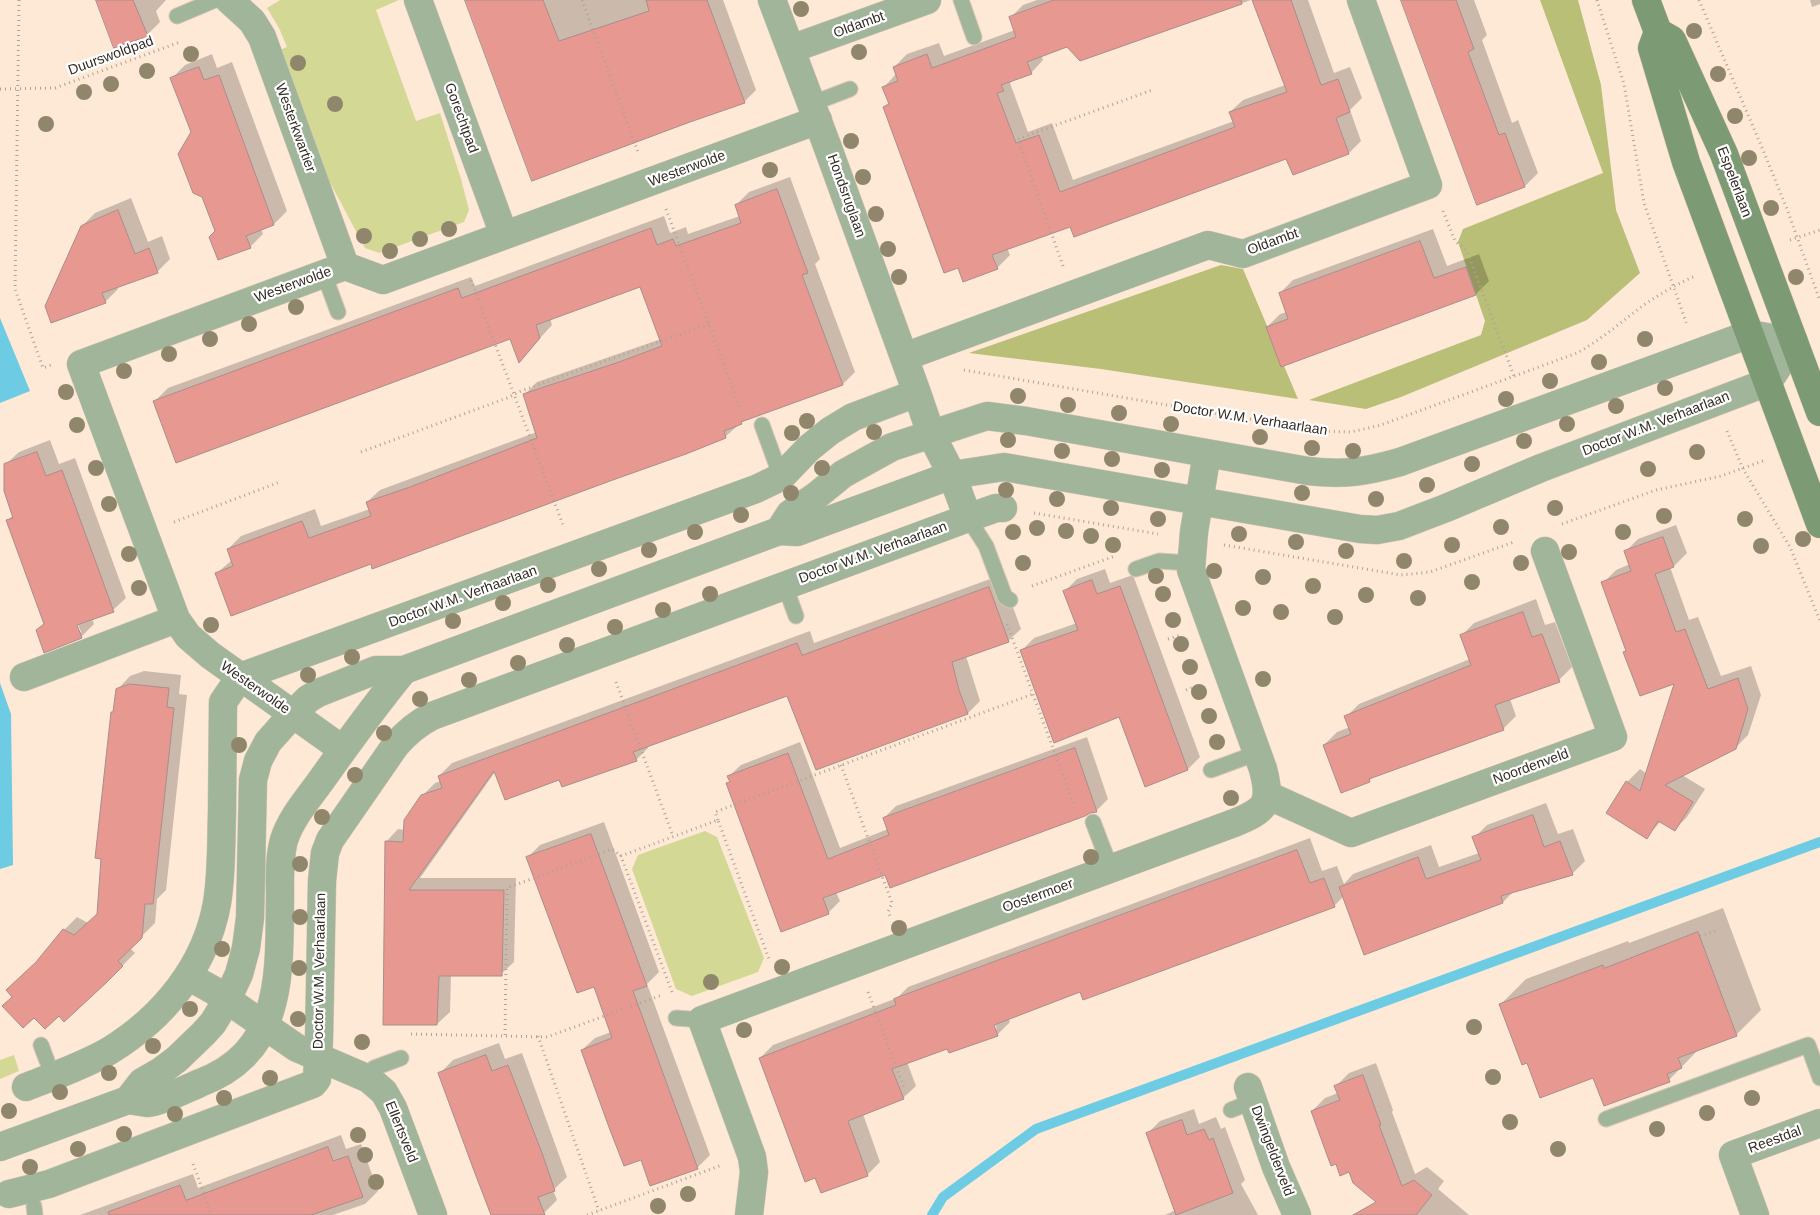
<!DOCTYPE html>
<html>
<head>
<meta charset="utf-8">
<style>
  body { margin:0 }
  canvas { display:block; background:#fee8d6 }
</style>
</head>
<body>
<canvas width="1820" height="1215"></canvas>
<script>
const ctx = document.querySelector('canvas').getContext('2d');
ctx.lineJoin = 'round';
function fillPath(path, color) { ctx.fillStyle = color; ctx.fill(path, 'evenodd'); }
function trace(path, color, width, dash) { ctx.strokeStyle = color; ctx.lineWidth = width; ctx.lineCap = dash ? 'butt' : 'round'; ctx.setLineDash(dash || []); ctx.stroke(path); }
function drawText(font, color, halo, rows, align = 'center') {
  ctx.font = font + ' Arial,sans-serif'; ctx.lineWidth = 4.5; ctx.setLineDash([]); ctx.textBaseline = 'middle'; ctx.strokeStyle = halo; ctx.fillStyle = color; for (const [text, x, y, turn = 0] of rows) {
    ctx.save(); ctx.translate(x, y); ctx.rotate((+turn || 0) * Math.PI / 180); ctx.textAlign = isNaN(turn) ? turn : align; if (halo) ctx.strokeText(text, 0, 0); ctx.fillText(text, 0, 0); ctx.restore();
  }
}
fillPath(new Path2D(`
  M280 0H399L376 10 416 121 440 113 461 179 469 210 464 222 379 253 365 248 326 175 280 50 287 47 279 28 267 8Z
  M705 831 717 837 764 958 758 972 692 996 676 989 632 869 638 855Z
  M14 1055 19 1071 0 1079V1060Z`), '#d3d994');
fillPath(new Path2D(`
  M1540 0H1578L1601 85 1616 210 1640 273 1587 320 1401 397 1366 409 1309 400 1481 335 1485 321 1458 242 1463 229 1603 173Z
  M1221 265 1243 269 1298 399 1101 369 969 353Z`), '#b9bf76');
fillPath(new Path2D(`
  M0 318 30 391 0 403Z
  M0 683 11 714 13 865 0 869Z`), '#6dcbe4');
fillPath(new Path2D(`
  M98 0H166L156 11 160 22 147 35Z
  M467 0H723L756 90 744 102 690 120Z
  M1037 0H1251L1081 59 1067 45 1041 55 1043 60 1031 73 1014 79 1010 83 1028 132 1052 123 1073 180 1234 121 1230 112 1243 100 1285 85 1253 0H1308L1334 73 1350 67 1362 98 1350 110 1361 141 1349 153 1287 157 1071 226 1007 248 1010 255 997 268 959 267 885 107 889 102 884 87 896 74 894 67 907 54 939 43 944 56 1015 30 1010 18 1023 5Z
  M1402 0H1474L1487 35 1482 40 1512 123 1518 120 1538 173 1525 186 1477 203Z
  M1810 0H1820V4L1812 7Z
  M212 54 217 68 232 62 287 211 274 224 261 229 263 234 250 247 216 231 192 132 172 78 185 65Z
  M790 177 820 259 815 264 855 372 843 384 744 420 725 437 372 562 217 573 232 560 228 549 241 536 315 509 321 526 370 509 367 502 380 490 537 432 524 395 537 382 661 339 640 286 550 318 552 325 519 361 511 338 155 401 168 388 471 277 475 286 664 216 670 233 686 227 688 234 740 216 736 205 749 192Z
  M131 198 148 242 162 236 170 259 157 272 117 286 118 289 105 302 52 322 82 226 95 213Z
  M1433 229 1447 266 1479 254 1489 281 1476 294 1267 327 1280 314 1287 312 1280 293 1293 280Z
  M50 440 59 464 75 458 126 598 113 610 92 618 94 624 81 637 37 631 45 623 7 521 13 515 5 465 19 452ZM76 619 81 632H78Z
  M1676 525 1687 553 1674 566 1670 567 1689 620 1698 617 1721 676 1751 666 1761 695 1748 735 1735 748 1682 775 1705 789 1687 817 1674 830 1661 821 1647 837 1627 782 1640 769 1647 774 1676 682 1625 652 1627 649 1603 583 1616 570 1630 564 1625 552 1638 539Z
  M1105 569 1110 583 1133 575 1200 757 1188 769 1146 785 1120 716 1022 650 1034 638 1077 623 1065 591 1077 579Z
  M1001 575 1021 629 1008 641 966 656 980 701 968 713 787 695 648 745V748L636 760 560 779 495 772 420 878H516L514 962 501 974H451L450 1012 437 1024 386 842 398 829 405 830 422 796 435 783 441 781 439 776 452 763 810 631 814 643Z
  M1536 599 1545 625 1555 622 1572 667 1559 680 1510 699 1516 716 1503 729 1375 775 1369 781 1324 745 1337 732 1350 727 1346 717 1359 704 1470 659 1461 636 1474 623Z
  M144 671 181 675 179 694 187 695 166 890 157 899 155 923 130 948 135 953 106 982 59 1014 40 959 64 930 77 917 88 923 98 914 112 712 115 710 117 690 130 676Z
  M1087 737 1108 799 1096 811 886 873 836 892 840 901 828 913 727 784 731 780 729 776 741 765 800 742 840 848 888 829 884 818 896 806Z
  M1546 803 1558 834 1573 829 1585 861 1572 874 1513 892 1503 902 1365 953 1344 896 1334 906 1081 991 1008 1018 1010 1022 997 1035 948 1047 907 1062 916 1086 903 1098 863 1114 880 1162 868 1174 822 1191 760 1058 773 1045 897 998 908 987 1310 838 1322 871 1337 866 1344 884 1353 874 1431 845 1439 867 1479 853 1474 838 1487 825ZM993 1019 997 1029H994Z
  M604 822 659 972 647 984 710 1155 697 1168 641 1158 582 1050 595 1038 611 1032 594 985 528 857 540 845Z
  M1723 908 1761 1010 1736 1035 1699 1049 1669 1080 1594 1076 1527 1061 1501 1004 1526 979 1628 941 1629 943Z
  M499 1043 505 1059 522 1053 567 1177 553 1190 557 1200 544 1213 538 1215H492L440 1073 453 1060Z
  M1376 1063 1393 1110 1392 1112 1415 1174 1427 1167 1444 1181 1438 1189 1469 1215H1394L1350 1171 1312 1111 1325 1098 1338 1093 1336 1086 1349 1073Z
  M1194 1109 1199 1124 1216 1117 1221 1129 1225 1127 1245 1180 1241 1184 1258 1215H1165L1176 1210 1148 1133 1160 1121Z
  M341 1135 346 1149 361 1144 378 1191 365 1204 333 1215H80L193 1174 198 1188Z`), '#0003');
trace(new Path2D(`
  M932 1215 943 1197 1036 1129 1820 842`), '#6dcbe4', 10);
const building = new Path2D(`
  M96 0H133L148 36 114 48Z
  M465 0H543L559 41 649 11 646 0H707L745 103 690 122 532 181Z
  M1054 0H1241L1242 4 1080 61 1067 47 1027 62 1032 74 1001 85 1004 91 997 93 1016 143 1039 135 1060 192 1235 127 1229 112 1287 92 1252 0H1291L1321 85 1338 79 1350 112 1336 118 1349 154 1293 175 1286 159 1074 237 1070 227 992 255 998 269 963 282 958 268 944 273 883 107 889 104 882 87 898 81 893 67 927 54 932 68 1016 37 1009 17Z
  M1401 0H1456L1474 49 1468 52 1499 135 1505 133 1525 187 1477 205Z
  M199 67 204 80 219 75 274 225 246 236 251 248 218 260 209 237 215 231 202 197 193 193 178 154 191 132 170 78Z
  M777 189 808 273 802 275 843 385 741 422 742 424 724 431 726 438 686 454 610 481 372 569 371 564 231 616 215 573 233 566 227 549 302 521 309 538 371 516 366 502 410 487 537 438 523 394 619 362 662 346 640 287 536 325 540 338 519 363 510 339 176 463 153 401 458 288 462 298 651 228 657 245 673 239 676 246 741 223 735 205Z
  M118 210 135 254 149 248 158 273 102 293 106 303 51 323 45 306 81 226Z
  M1420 241 1434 278 1466 267 1476 295 1281 367 1266 327 1288 319 1279 293Z
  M37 452 46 476 62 470 114 612 77 625 82 638 44 653 36 630 44 624 6 520 13 518 4 491V464Z
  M1663 537 1674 567 1655 574 1676 632 1685 629 1708 689 1738 678 1748 709 1736 749 1665 785 1693 802 1675 831 1658 821 1647 839 1606 813 1626 781 1640 791 1674 684 1640 696 1623 652 1626 651 1601 582 1631 571 1624 551Z
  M1092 580 1097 594 1120 586 1188 770 1145 787 1119 717 1054 743 1020 650 1078 630 1063 591Z
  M989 587 1009 642 952 662 959 690 968 714 816 770 787 696 633 752 637 761 562 787 559 780 505 800 494 771 409 890H504L502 976H439L437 1025H383L385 841 403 842 404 820 421 795 442 788 438 776 797 643 802 655Z
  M1523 612 1532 637 1542 634 1560 682 1495 705 1504 730 1369 779 1370 782 1341 793 1323 745 1351 734 1344 716 1471 665 1460 635Z
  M130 684 169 688 167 707 174 708 153 904H145L142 938 118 961 123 966 106 983 64 1022 59 1016 45 1029 34 1018 23 1028 2 1006 12 997 6 990 36 962 63 929 74 935 97 914 101 859 95 858 111 712H113L116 689Z
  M1075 748 1097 812 1090 813 1085 816 890 888 885 875 823 898 829 914 781 932 726 783 730 782 727 776 788 753 828 859 889 835 883 818Z
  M1533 815 1544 847 1560 841 1573 875 1501 896 1503 903 1364 955 1339 887 1418 857 1426 879 1481 860 1472 837Z
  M591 834 647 986 633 991 698 1169 650 1186 641 1160 624 1166 610 1130 581 1050 612 1038 594 987 577 993 526 857Z
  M1297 850 1310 883 1324 878 1335 907 1083 1000 1080 992 994 1025 998 1036 949 1053 947 1049 892 1069 904 1099 848 1121 868 1176 821 1193 815 1178 805 1182 759 1058 896 1005 894 999Z
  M1698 932 1737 1036 1678 1058 1682 1068 1667 1074 1670 1082 1604 1106 1593 1078 1540 1098 1527 1063 1522 1065 1499 1004 1603 965 1604 968Z
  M486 1055 492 1071 508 1065 542 1153 555 1191 538 1197 545 1215H491L473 1168 438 1073Z
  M1363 1075 1381 1125H1379L1402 1186 1414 1180 1432 1195 1416 1215H1353L1376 1202 1353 1183 1349 1172 1340 1176 1336 1164 1331 1166 1311 1111 1340 1100 1334 1086Z
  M1182 1120 1187 1135 1204 1129 1209 1140 1213 1138 1233 1193 1176 1215 1146 1133Z
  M328 1147 333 1161 348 1156 363 1197 311 1215H109L108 1212 180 1185 186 1200Z`);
fillPath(building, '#e79890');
trace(building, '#a98d8a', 1);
const service = new Path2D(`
  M961 0 974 37
  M177 16 215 0
  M811 104 850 89
  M324 274 338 312
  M762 425 781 477
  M968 518 986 546 1005 597 1010 600
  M1136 569 1159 561 1190 563
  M785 586 796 616
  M1211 770 1257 753
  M1093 822 1111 869
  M676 1018 702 1020
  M41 1045 47 1061
  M369 1079 374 1068 401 1058
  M1231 1110 1241 1106
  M1606 1119 1808 1045 1820 1078
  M34 1206 35 1215`);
const minor = new Path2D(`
  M229 0 252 21 262 37 345 266
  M418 0 504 235
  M772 0 828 148 917 393 931 434 952 475 968 518
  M791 49 927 0
  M904 357 1208 245 1243 254 1428 185 1361 0
  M24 677 176 619
  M342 749 210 655 188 636 176 619 81 364 345 266 383 280 818 120
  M1267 795 1351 833 1613 737 1545 551
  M188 976 213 990 297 1048 369 1079 384 1092 393 1108 433 1215
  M26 1087C54 1076 83 1066 109 1051 163 1018 206 966 217 903 222 873 221 842 222 812 222 775 223 739 223 702L240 677 756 489 781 477 809 448 830 431 853 417 917 393
  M1248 1087 1276 1167 1297 1215
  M128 1100 142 1082 161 1071 177 1059 203 1034 213 1023 227 1000 239 974 246 948 250 918 253 780 258 761 268 742 293 714 308 699 318 693 376 670H404L779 531 797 532 952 475 1004 467 1360 529 1377 530 1399 526 1446 508 1541 468 1768 382 1794 342 1750 334 1400 462C1365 472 1344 475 1308 471L1026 421 987 416 892 447 843 474 816 496 790 514 779 531
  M0 1147 128 1100C134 1101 141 1102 147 1103 158 1103 188 1088 200 1083 285 1051 279 972 280 896 280 878 279 858 284 840 291 818 307 800 320 782 347 744 374 706 404 670
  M9 1194 49 1184 313 1084 317 1079 319 1039 322 881 325 853 330 840 339 827 395 746C406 733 416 724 432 716L968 518 996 508H1003
  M749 1215 754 1172 752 1157 702 1020 1234 823C1266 810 1272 804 1263 769L1191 570 1194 532 1207 453
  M1755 1215 1733 1155 1820 1123`);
const secondary = new Path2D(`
  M1646 0 1658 32 1672 40 1724 154 1820 412
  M1658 32 1652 48 1686 162 1820 524`);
trace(service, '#d9c6b6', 17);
trace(minor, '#d9c6b6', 29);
trace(secondary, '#d9c6b6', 29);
trace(new Path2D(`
  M19 0 15 289 43 368 51 365
  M582 0 638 152
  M1597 0 1624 84 1644 203 1687 325
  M1699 0 1763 150 1787 209 1820 301
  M0 89 55 88 180 42
  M666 209 741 411
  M1443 211 1455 241 1467 251 1514 376
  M1790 240 1820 230
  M1063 266 1018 139 1152 90
  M471 280 563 525
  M964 370 1318 431 1351 432 1381 425 1577 353C1601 340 1622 321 1644 305 1660 294 1677 284 1695 276
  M1727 431 1743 469 1790 547 1820 621
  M361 452 507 398 521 391 709 324
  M1034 513 1158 534
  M174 522 280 482
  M1562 524 1656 490 1721 476 1763 461
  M1224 545 1401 575 1430 572 1514 542
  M1032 586 1115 556
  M1007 624 1074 805
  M1168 639 1181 635
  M616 682 673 836
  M1186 690 1199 685
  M841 765 892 903 888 912 891 918
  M718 820 715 812 1033 694
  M1700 936 1719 930
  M672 992 621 856 718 820 770 962
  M868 992 904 1088
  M411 1034 547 1037 662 995
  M505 1035 507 888 612 849 621 856
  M538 1036 599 1211
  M193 1164 212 1215
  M587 1215 722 1165`), '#b3a294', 3, [1, 4]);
trace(service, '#a1b59b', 15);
trace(minor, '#a1b59b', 28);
trace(secondary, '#7c9a73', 28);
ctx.fillStyle = '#8f866c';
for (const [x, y] of [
  [801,9],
  [1694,31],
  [859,52],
  [191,54],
  [298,63],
  [147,71],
  [1718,74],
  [111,84],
  [84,92],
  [335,104],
  [1735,116],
  [46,124],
  [851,141],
  [1749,158],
  [770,170],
  [863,177],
  [1771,208],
  [876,214],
  [449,229],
  [364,236],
  [420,239],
  [888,249],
  [390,251],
  [899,277],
  [1796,277],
  [296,307],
  [249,324],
  [210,339],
  [1645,339],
  [169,354],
  [1599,362],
  [124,371],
  [1550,381],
  [1665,388],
  [66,392],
  [1018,396],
  [1506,399],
  [1068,405],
  [1616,406],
  [1119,413],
  [807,421],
  [1171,424],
  [1567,424],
  [77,425],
  [874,432],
  [792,433],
  [1260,437],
  [1008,440],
  [1524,441],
  [1312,448],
  [1062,451],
  [1353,451],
  [1697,452],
  [1112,459],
  [1472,464],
  [96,468],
  [822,468],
  [1648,469],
  [1162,470],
  [1427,485],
  [1006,490],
  [791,493],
  [1302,493],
  [1057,499],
  [1376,499],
  [109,504],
  [1111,508],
  [1555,508],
  [741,515],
  [1664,516],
  [1158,519],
  [1745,519],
  [1501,527],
  [1037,528],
  [1066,531],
  [695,532],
  [1013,532],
  [1623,532],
  [1239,534],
  [1091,536],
  [1803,539],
  [1296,542],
  [1113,545],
  [1452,545],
  [1761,546],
  [649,550],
  [1346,551],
  [1569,552],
  [129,554],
  [1404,561],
  [1023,563],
  [1521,563],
  [599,569],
  [1214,571],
  [1156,576],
  [1263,577],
  [1472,582],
  [548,585],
  [1313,586],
  [139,588],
  [710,594],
  [1163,594],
  [1366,595],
  [1418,598],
  [503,603],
  [1243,608],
  [663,610],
  [1281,612],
  [1335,617],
  [1173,620],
  [453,621],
  [211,625],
  [615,627],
  [1181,644],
  [567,645],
  [352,657],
  [518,663],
  [1190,667],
  [308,675],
  [1263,679],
  [469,680],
  [1199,692],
  [420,699],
  [1209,716],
  [384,733],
  [1217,742],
  [239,745],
  [355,775],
  [1231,798],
  [322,817],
  [1091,857],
  [300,864],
  [300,917],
  [899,928],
  [222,949],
  [782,967],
  [299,968],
  [711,982],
  [190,1009],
  [298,1019],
  [1474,1027],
  [744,1030],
  [362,1042],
  [153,1046],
  [109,1073],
  [1493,1077],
  [270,1078],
  [60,1092],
  [224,1098],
  [1752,1098],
  [9,1111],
  [1707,1113],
  [175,1114],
  [1510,1122],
  [1657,1129],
  [124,1134],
  [358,1135],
  [78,1149],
  [1558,1149],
  [365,1155],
  [30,1167],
  [376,1182],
  [688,1194],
  [658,1206]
]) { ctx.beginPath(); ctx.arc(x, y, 8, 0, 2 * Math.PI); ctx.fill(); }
drawText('14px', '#332b24', '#fff', [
  ["Oldambt",859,25,-20],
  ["Duurswoldpad",111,56,-20],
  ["Gorechtpad",461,118,70],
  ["Westerkwartier",295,128,70],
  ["Westerwolde",687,169,-20],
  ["Espelerlaan",1734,182,69],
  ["Hondsruglaan",846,196,70],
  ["Oldambt",1273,242,-20],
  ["Westerwolde",293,285,-20],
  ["Doctor W.M. Verhaarlaan",1250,419,9],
  ["Doctor W.M. Verhaarlaan",1656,424,-21],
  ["Doctor W.M. Verhaarlaan",873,553,-20],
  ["Doctor W.M. Verhaarlaan",463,597,-20],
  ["Westerwolde",255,688,35],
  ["Noordenveld",1531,767,-20],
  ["Oostermoer",1038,896,-20],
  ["Doctor W.M. Verhaarlaan",320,971,-89],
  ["Ellertsveld",401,1132,68],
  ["Reestdal",1775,1140,-20],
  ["Dwingelderveld",1272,1151,69]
]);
</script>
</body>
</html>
